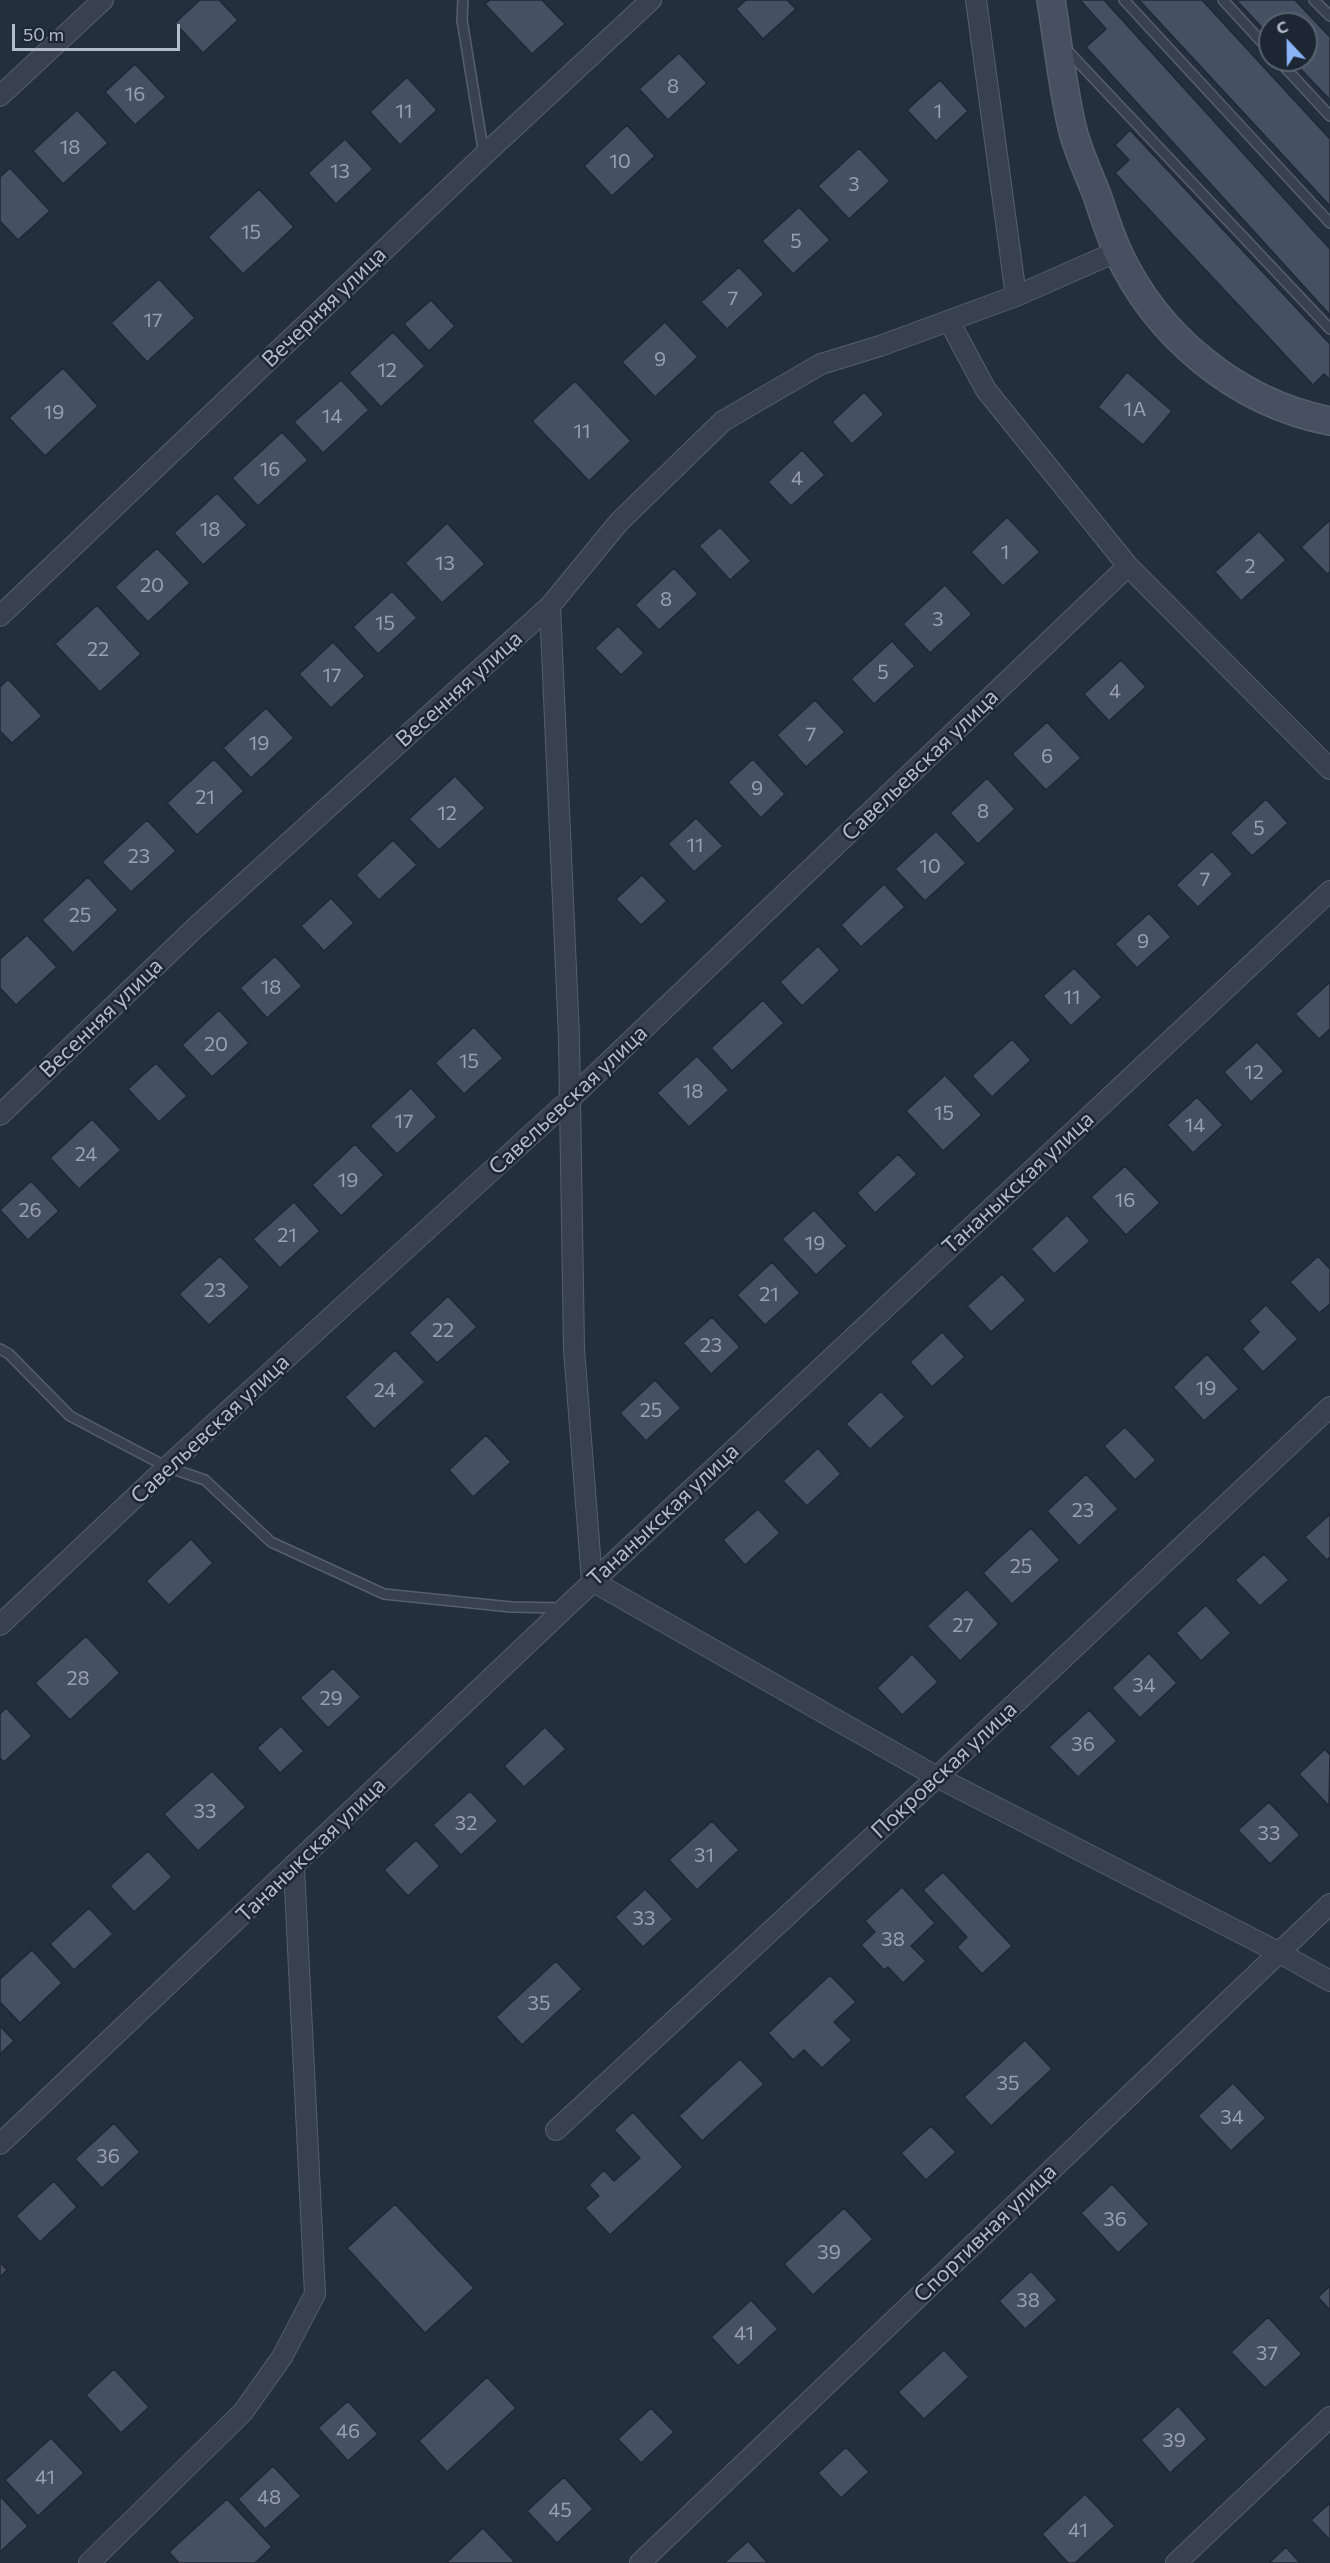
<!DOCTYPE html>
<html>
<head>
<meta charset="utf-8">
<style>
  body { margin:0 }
  #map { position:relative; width:1330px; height:2563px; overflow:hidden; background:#242f3e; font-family:Commissioner,sans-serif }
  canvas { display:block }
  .north { position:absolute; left:1258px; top:12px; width:60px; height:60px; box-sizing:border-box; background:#1d2633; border:2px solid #59626f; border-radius:50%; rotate:338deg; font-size:16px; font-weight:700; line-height:24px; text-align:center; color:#b4bcc9 }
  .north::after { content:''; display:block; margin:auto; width:21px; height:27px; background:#8ab4f8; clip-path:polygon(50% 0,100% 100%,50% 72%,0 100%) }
  .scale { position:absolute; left:12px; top:24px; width:168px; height:27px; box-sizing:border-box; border:3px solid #b4bcc9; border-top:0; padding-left:8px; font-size:18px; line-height:21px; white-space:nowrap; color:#b4bcc9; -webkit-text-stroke:4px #1d2633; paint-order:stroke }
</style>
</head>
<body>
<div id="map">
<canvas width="1330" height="2563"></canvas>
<div class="north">С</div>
<div class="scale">50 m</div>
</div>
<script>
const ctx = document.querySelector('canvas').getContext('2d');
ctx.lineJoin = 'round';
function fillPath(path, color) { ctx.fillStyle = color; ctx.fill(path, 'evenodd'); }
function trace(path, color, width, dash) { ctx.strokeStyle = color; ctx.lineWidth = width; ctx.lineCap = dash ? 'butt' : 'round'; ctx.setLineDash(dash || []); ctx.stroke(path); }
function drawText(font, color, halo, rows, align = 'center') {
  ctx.font = font + ' Commissioner,sans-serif'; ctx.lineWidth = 5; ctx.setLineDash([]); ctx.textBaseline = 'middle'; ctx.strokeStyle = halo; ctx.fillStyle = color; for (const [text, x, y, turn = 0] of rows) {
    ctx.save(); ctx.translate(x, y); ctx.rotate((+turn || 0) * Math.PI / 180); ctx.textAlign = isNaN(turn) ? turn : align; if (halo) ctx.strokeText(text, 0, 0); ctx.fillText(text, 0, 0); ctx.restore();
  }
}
const building = new Path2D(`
  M200 0H219L238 20 203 53 175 23Z
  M490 0H542L565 24 532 54 485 4Z
  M746 0H787L796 9 763 39 736 9Z
  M1080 0H1104L1330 249V315L1086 47 1106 29Z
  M1139 0H1202L1330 139V206Z
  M1236 0H1295L1330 37V100L1292 60H1306V24H1270V36Z
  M679 53 707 83 668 120 639 89Z
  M135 64 166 97 135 125 105 92Z
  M407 77 437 110 400 145 370 112Z
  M940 80 968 111 936 141 907 110Z
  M77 110 108 143 63 184 33 151Z
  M627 125 655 156 612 196 584 166Z
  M1130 130 1330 344V380L1324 374 1313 385 1115 173 1129 160 1115 145Z
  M345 139 373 169 336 204 308 173Z
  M859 148 890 181 849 219 818 186Z
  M10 168 50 211 18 240 0 221V177Z
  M259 189 294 227 243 274 208 237Z
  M799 207 830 240 793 274 762 241Z
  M739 267 764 294 727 329 701 302Z
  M159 279 195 318 147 362 111 323Z
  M431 300 455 326 429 351 404 324Z
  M665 322 698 357 655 397 622 362Z
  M393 332 425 366 381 407 349 373Z
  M63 368 98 406 45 456 9 418Z
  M1127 372 1172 411 1143 445 1098 407Z
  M341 380 369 410 323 453 294 422Z
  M575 381 631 441 589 481 532 421Z
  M864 392 884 414 852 444 832 422Z
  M282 432 308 460 258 506 232 478Z
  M802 450 825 475 791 506 768 482Z
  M217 493 247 525 203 565 174 533Z
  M1007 517 1040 552 1003 586 971 552Z
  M1330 520V572L1327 574 1301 547Z
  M447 523 485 564 442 603 405 563Z
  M720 527 751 561 730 580 699 546Z
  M1259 531 1286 560 1241 601 1215 572Z
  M157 548 190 583 148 622 115 587Z
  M674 568 698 594 659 630 635 605Z
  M945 585 972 614 930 653 903 624Z
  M392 591 417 618 378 654 353 627Z
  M97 605 141 654 100 692 55 644Z
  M618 626 644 653 621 675 595 648Z
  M892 641 915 666 874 704 851 679Z
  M333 642 365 676 331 708 299 674Z
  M1121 660 1146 687 1109 721 1084 694Z
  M8 679 42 716 12 743 0 731V687Z
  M815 700 845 732 806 767 777 735Z
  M266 708 294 738 251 778 223 748Z
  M1047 722 1081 758 1046 790 1012 754Z
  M214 759 244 791 197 835 167 803Z
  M753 759 785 794 761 818 728 782Z
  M455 776 485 808 439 850 409 819Z
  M987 778 1015 809 978 844 950 813Z
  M1266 799 1288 823 1252 856 1230 833Z
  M696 818 723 846 694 872 668 844Z
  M147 820 176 851 131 892 102 862Z
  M936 831 966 863 925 901 895 869Z
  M393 840 417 865 379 900 356 875Z
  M1212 851 1233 874 1198 907 1176 885Z
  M642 875 667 901 641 925 616 899Z
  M88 877 118 910 73 953 42 920Z
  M884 884 905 907 861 947 841 925Z
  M331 898 354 923 324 951 301 926Z
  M1149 913 1171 937 1137 968 1115 944Z
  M27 935 57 967 16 1005 0 988V959Z
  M818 946 840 970 802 1006 780 982Z
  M275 956 302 986 267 1018 240 988Z
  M1074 968 1102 997 1071 1026 1043 996Z
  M1330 982V1029L1319 1039 1295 1014Z
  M763 1000 784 1023 732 1071 711 1048Z
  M219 1010 249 1043 212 1077 182 1045Z
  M474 1027 503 1058 464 1094 435 1063Z
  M1012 1039 1031 1060 992 1097 972 1076Z
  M1257 1042 1284 1071 1251 1102 1224 1072Z
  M697 1056 729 1090 689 1127 657 1093Z
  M156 1063 187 1096 159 1122 128 1089Z
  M945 1075 982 1115 943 1151 906 1111Z
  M411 1088 437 1117 397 1154 370 1126Z
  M1197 1097 1223 1125 1193 1153 1167 1125Z
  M92 1119 121 1150 79 1189 50 1158Z
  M355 1144 384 1175 341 1216 312 1185Z
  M898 1154 917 1174 875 1213 857 1193Z
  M1125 1166 1160 1203 1126 1235 1091 1197Z
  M31 1181 59 1211 28 1240 0 1210Z
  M294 1202 320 1231 280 1268 253 1239Z
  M814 1210 847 1246 816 1275 782 1239Z
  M1067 1215 1090 1241 1054 1274 1031 1249Z
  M220 1256 250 1287 209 1325 179 1294Z
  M1318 1256 1330 1269V1304L1319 1313 1290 1282Z
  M772 1262 800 1293 765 1325 737 1295Z
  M1002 1274 1026 1300 991 1332 967 1306Z
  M448 1296 477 1327 437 1363 409 1333Z
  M1266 1305 1298 1339 1263 1372 1242 1349 1259 1332 1249 1321Z
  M712 1317 740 1347 711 1374 683 1343Z
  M942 1332 965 1357 932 1387 910 1362Z
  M395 1350 425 1382 374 1429 345 1397Z
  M1207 1354 1239 1389 1204 1421 1173 1387Z
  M655 1380 681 1408 646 1441 620 1413Z
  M881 1391 905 1417 870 1449 846 1424Z
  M1125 1427 1156 1460 1135 1480 1104 1446Z
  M486 1435 511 1462 473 1497 449 1470Z
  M818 1448 841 1474 807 1506 783 1481Z
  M1086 1474 1118 1509 1079 1546 1047 1511Z
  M758 1509 780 1533 745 1565 723 1540Z
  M1330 1514V1557L1327 1560 1305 1537Z
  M1031 1528 1060 1560 1012 1604 983 1573Z
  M191 1539 213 1563 169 1605 146 1581Z
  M1264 1554 1289 1580 1260 1606 1235 1580Z
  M967 1589 999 1624 960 1661 927 1626Z
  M1206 1605 1231 1633 1201 1661 1176 1633Z
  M86 1636 120 1673 70 1720 35 1683Z
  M1149 1653 1177 1683 1140 1718 1112 1688Z
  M912 1654 938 1682 902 1715 877 1688Z
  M333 1668 361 1697 328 1728 300 1698Z
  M6 1708 32 1736 4 1762 0 1758V1714Z
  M1089 1710 1117 1741 1078 1777 1049 1747Z
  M281 1726 304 1751 280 1773 257 1748Z
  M545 1727 566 1749 524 1787 504 1766Z
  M1325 1749 1330 1755 1329 1806 1299 1774Z
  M212 1771 246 1807 198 1851 164 1814Z
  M470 1791 498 1821 461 1855 433 1825Z
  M1269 1802 1300 1835 1270 1864 1238 1830Z
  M712 1821 739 1850 697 1890 669 1860Z
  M416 1840 440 1866 408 1896 384 1870Z
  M148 1851 172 1877 134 1912 110 1886Z
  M943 1872 1012 1946 982 1974 957 1947 967 1937 923 1890Z
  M902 1887 935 1923 911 1946 926 1961 903 1983 888 1967 884 1970 861 1945 875 1932 865 1921Z
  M645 1889 673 1919 643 1947 615 1917Z
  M89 1908 113 1934 74 1970 50 1944Z
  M32 1950 62 1983 20 2023 0 2002V1979Z
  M556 1961 582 1989 522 2045 496 2017Z
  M830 1975 856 2002 834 2022 852 2040 822 2068 804 2050 793 2060 768 2033Z
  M0 2026 14 2041 0 2054Z
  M1025 2040 1052 2069 991 2126 964 2097Z
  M740 2059 764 2084 702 2141 679 2116Z
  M1233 2083 1266 2118 1231 2151 1198 2116Z
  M633 2112 683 2167 610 2235 585 2208 599 2196 589 2185 604 2170 614 2181 640 2158 614 2130Z
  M114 2123 140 2152 102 2188 75 2159Z
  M931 2126 956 2152 926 2180 901 2153Z
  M54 2181 77 2207 40 2242 16 2216Z
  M1112 2184 1149 2224 1118 2253 1081 2213Z
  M395 2204 474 2288 425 2333 347 2248Z
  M844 2208 873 2239 813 2295 784 2264Z
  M0 2262 7 2270 0 2277Z
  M1031 2271 1057 2300 1025 2329 999 2301Z
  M1330 2286V2310L1318 2297Z
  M751 2300 778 2329 738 2366 711 2337Z
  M1268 2317 1302 2354 1265 2388 1231 2352Z
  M944 2350 969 2377 924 2419 898 2392Z
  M114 2369 149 2407 121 2433 86 2395Z
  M487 2377 516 2408 447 2472 419 2441Z
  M348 2401 378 2434 348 2461 318 2428Z
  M1178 2406 1207 2439 1170 2473 1141 2440Z
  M651 2408 674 2432 641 2463 618 2439Z
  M51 2438 84 2473 38 2516 5 2480Z
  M846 2447 869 2472 841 2498 818 2473Z
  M273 2466 301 2496 265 2529 238 2499Z
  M564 2477 593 2509 557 2543 527 2511Z
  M1085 2494 1115 2526 1075 2563H1068L1042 2534Z
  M0 2496 28 2526 0 2552Z
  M227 2499 272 2547 255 2563H179L169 2552Z
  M1330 2503V2540L1311 2520Z
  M483 2528 514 2561 512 2563H446Z
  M748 2541 768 2563H724Z
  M1286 2547 1300 2563H1269Z`);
fillPath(building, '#455162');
trace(building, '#1f2835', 1.5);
const lane = new Path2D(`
  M463 0 462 20 484 155
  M1124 0 1330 223
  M1223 0 1270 51
  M1314 0 1330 16
  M1064 47 1330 329
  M1278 60 1330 116
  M0 1349 9 1354 70 1416 167 1467 205 1480 271 1542 384 1594 511 1607 564 1608`);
const street = new Path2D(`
  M976 0 1016 296
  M0 96 103 0
  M949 321 986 390 1128 566 1330 769
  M550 606 569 1037 574 1349 592 1581 937 1777 1278 1952 1330 1981
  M0 616 484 155 651 0
  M0 1115 195 928 550 606 619 522 723 421 821 364 880 346 1016 296 1118 251
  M0 1625 167 1467 569 1100 1128 566
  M556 2130 937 1777 1330 1407
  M0 2144 565 1608 1330 891
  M89 2563 243 2412 282 2357 315 2294 294 1867
  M640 2563 1330 1904
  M1176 2563 1330 2417`);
const secondary = new Path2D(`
  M1051 0C1058 42 1063 94 1074 135 1080 155 1089 175 1097 195 1103 213 1109 232 1117 250 1156 336 1237 403 1330 421`);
trace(lane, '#565f6c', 12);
trace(street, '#565f6c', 22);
trace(secondary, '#565f6c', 30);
trace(lane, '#38414e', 9);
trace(street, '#38414e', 20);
trace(secondary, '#465061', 27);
drawText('20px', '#98a1af', null, [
  ["8",673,86],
  ["16",135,94],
  ["11",404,111],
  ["1",938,111],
  ["18",70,147],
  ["10",620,161],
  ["13",340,171],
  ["3",854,184],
  ["15",251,232],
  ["5",796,241],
  ["7",733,298],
  ["17",153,320],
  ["9",660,359],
  ["12",387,370],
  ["1А",1135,409],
  ["19",54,412],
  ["14",332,416],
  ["11",582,431],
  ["16",270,469],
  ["4",797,478],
  ["18",210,529],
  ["1",1005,552],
  ["13",445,563],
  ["2",1250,566],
  ["20",152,585],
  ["8",666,599],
  ["3",938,619],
  ["15",385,623],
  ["22",98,649],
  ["5",883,672],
  ["17",332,675],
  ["4",1115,691],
  ["7",811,734],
  ["19",259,743],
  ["6",1047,756],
  ["9",757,788],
  ["21",205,797],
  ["8",983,811],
  ["12",447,813],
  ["5",1259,828],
  ["11",695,845],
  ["23",139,856],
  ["10",930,866],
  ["7",1205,879],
  ["25",80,915],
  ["9",1143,941],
  ["18",271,987],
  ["11",1072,997],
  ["20",216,1044],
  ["15",469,1061],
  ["12",1254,1072],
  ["18",693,1091],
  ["15",944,1113],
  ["17",404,1121],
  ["14",1195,1125],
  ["24",86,1154],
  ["19",348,1180],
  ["16",1125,1200],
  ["26",30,1210],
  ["21",287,1235],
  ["19",815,1243],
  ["23",215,1290],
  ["21",769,1294],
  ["22",443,1330],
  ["23",711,1345],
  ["19",1206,1388],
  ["24",385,1390],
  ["25",651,1410],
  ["23",1083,1510],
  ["25",1021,1566],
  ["27",963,1625],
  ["28",78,1678],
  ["34",1144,1685],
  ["29",331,1698],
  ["36",1083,1744],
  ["33",205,1811],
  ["32",466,1823],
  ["33",1269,1833],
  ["31",704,1855],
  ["33",644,1918],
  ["38",893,1939],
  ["35",539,2003],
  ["35",1008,2083],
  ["34",1232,2117],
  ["36",108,2156],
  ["36",1115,2219],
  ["39",829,2252],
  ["38",1028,2300],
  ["41",744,2333],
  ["37",1267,2353],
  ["46",348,2431],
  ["39",1174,2440],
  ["41",45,2477],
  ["48",269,2497],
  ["45",560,2510],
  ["41",1078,2530]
]);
drawText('22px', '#b4bcc9', '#1d2633', [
  ["Вечерняя улица",324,307,-44],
  ["Весенняя улица",459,689,-42],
  ["Савельевская улица",920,765,-44],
  ["Весенняя улица",101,1018,-44],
  ["Савельевская улица",568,1100,-43],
  ["Тананыкская улица",1018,1183,-43],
  ["Савельевская улица",210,1429,-43],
  ["Тананыкская улица",663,1515,-43],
  ["Покровская улица",944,1770,-43],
  ["Тананыкская улица",311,1850,-44],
  ["Спортивная улица",985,2233,-44]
]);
</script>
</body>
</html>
